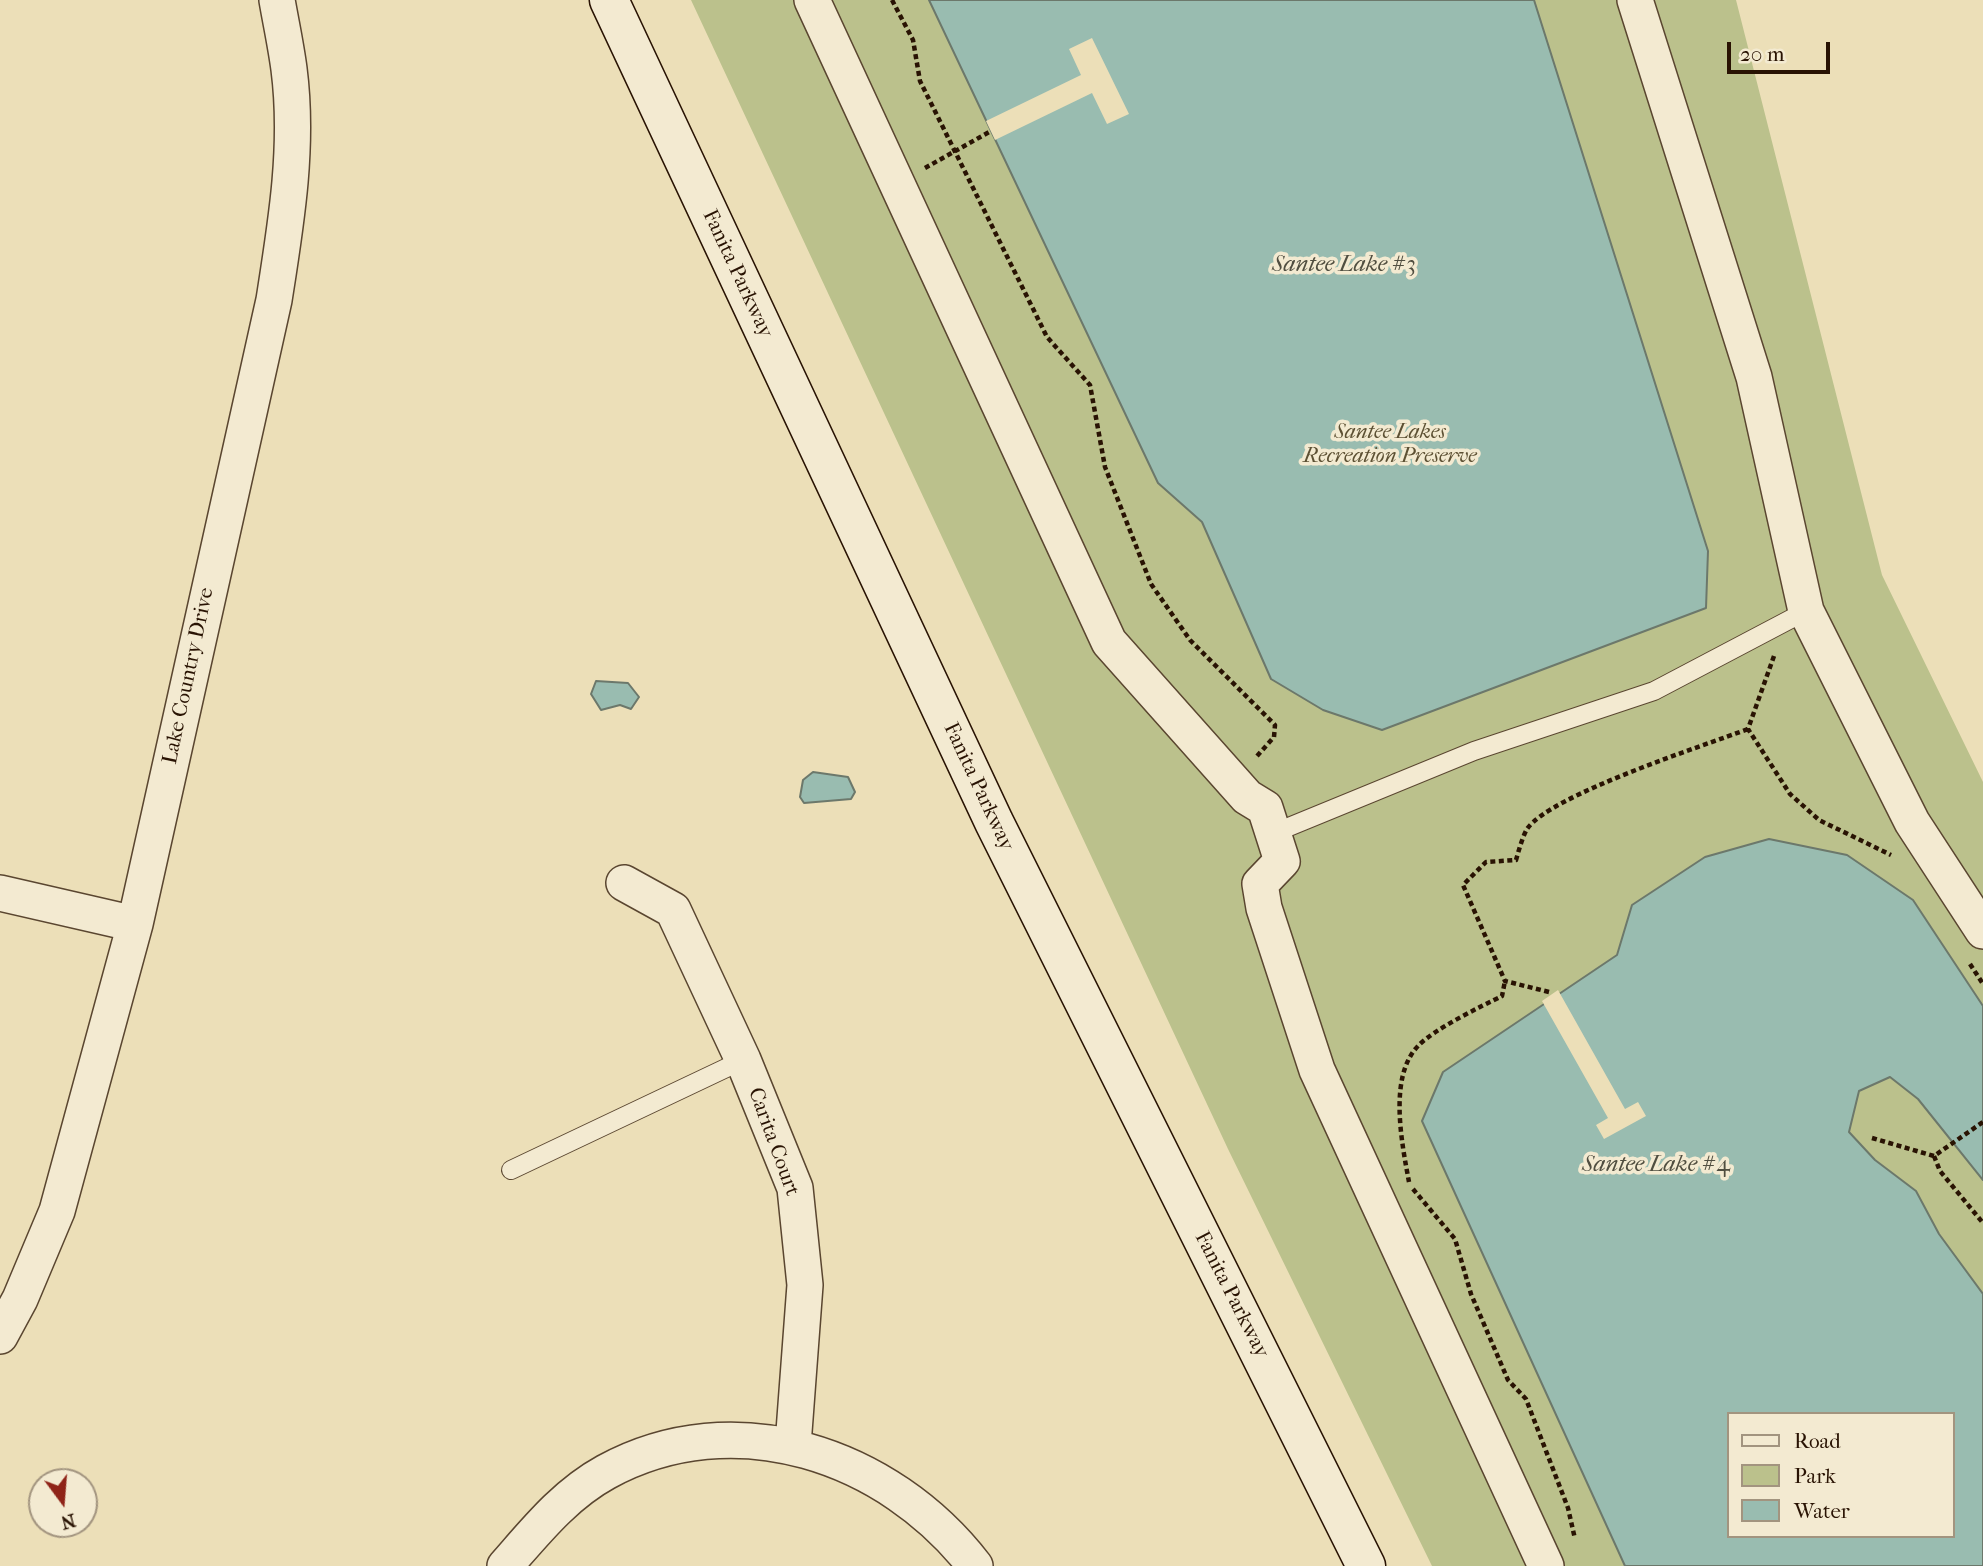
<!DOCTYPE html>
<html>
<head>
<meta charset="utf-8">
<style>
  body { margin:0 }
  #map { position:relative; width:1983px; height:1566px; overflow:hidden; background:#ecdfb8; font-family:"IM FELL French Canon",serif }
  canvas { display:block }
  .legend { position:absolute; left:1727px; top:1412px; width:228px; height:126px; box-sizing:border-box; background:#f3ead1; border:2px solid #a2947f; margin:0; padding:9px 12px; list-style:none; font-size:21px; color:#291303 }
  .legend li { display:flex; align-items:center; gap:14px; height:35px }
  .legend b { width:35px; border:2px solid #a2947f }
  .north { position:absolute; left:28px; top:1468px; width:70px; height:70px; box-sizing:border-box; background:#f3ead1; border:2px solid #a2947f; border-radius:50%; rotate:164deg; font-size:19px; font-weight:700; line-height:28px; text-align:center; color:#291303 }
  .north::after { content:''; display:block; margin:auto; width:24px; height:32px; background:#8f2418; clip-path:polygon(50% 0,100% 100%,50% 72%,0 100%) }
  .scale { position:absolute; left:1727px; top:42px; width:103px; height:32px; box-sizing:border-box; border:4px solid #291303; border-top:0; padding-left:9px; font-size:21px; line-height:24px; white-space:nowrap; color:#291303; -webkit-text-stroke:5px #f3ead1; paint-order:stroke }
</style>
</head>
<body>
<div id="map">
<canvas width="1983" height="1566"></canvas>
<ul class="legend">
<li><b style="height:9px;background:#f3ead1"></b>Road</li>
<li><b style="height:19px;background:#bbc18c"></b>Park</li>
<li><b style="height:19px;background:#99bcb0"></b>Water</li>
</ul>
<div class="north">N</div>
<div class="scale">20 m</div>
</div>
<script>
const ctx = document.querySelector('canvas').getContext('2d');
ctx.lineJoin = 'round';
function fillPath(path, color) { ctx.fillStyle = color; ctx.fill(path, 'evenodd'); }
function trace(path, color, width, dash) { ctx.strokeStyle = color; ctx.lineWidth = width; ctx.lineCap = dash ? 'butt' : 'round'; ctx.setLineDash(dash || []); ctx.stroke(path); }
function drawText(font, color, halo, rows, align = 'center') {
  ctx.font = font + ' "IM FELL French Canon",serif'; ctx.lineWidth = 7; ctx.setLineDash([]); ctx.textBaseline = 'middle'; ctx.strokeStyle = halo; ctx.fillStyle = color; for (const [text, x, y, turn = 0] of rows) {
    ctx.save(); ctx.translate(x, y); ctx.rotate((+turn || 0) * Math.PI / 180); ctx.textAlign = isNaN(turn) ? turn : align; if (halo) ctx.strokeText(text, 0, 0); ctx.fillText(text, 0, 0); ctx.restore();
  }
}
fillPath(new Path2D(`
  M691 0H1736L1882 575 1983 782V1566H1432L1228 1149ZM1729 1414H1953V1536H1729Z`), '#bbc18c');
const water = new Path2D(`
  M929 0H1534L1708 551 1706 608 1382 730 1323 710 1271 679 1202 522 1158 483Z
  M596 681 628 683 639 697 631 709 620 705 601 710 591 694Z
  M813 772 848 777 855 792 851 799 804 803 800 797 803 780Z
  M1769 839 1847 855 1913 900 1983 1006V1180L1918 1099 1890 1077 1859 1091 1849 1132 1875 1160 1916 1191 1939 1234 1983 1294V1566H1625L1422 1121 1443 1072 1617 955 1632 905 1705 857ZM1729 1414H1953V1536H1729Z`);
fillPath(water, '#99bcb0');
trace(water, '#6c786b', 2);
fillPath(new Path2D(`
  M1092 38 1129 114 1107 124 1092 93 995 140 986 121 1081 75 1069 49Z
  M1558 990 1625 1109 1638 1102 1646 1116 1604 1139 1596 1125 1608 1118 1542 1001Z`), '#ecdfb8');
const lane = new Path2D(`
  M1274 833 1474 751 1654 691 1806 611
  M511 1170 743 1060`);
const street = new Path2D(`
  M812 0 1109 642 1247 797 1265 808 1282 861 1260 884 1264 908 1317 1070 1546 1566
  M1635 0 1754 377 1806 611 1912 822 1983 931
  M624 883 673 910 743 1060 795 1188 805 1285 793 1445
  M0 893 135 924
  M0 1336 20 1299 57 1211 135 924 274 300C286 224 299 146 289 69 286 46 281 23 277 0
  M505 1566C535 1532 564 1495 606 1472 734 1402 889 1454 975 1566`);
const secondary = new Path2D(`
  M609 0 994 822 1366 1566`);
trace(lane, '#5a4630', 20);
trace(street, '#5a4630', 38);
trace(secondary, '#291303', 41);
trace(new Path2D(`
  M892 0 913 40 920 81 1047 337 1090 385 1105 467 1151 584 1190 640 1275 725 1274 737 1257 756
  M925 168 991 131
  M1774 656 1748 729 1790 794 1819 820 1891 855
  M1970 964 1983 984
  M1549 992 1505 981 1463 885 1486 862 1516 860C1519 850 1522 838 1527 829 1550 795 1703 746 1748 729
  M1872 1138 1934 1156 1983 1122
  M1934 1156 1940 1171 1983 1223
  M1409 1182C1402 1144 1388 1077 1418 1046 1434 1029 1480 1007 1502 996L1505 981
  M1413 1189 1455 1239 1471 1294 1508 1380 1526 1399 1568 1508 1575 1539`), '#291303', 4.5, [5, 3.5]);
trace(lane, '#f3ead1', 18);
trace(street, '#f3ead1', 35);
trace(secondary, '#f3ead1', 38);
drawText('21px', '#291303', '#f3ead1', [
  ["Fanita Parkway",737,274,65],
  ["Lake Country Drive",189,676,-78],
  ["Fanita Parkway",978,787,65],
  ["Carita Court",773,1142,70],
  ["Fanita Parkway",1231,1295,63]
]);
drawText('italic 21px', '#5c5033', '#f3ead1', [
  ["Santee Lakes",1390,433],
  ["Recreation Preserve",1390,457]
]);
drawText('italic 23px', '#504e40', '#f3ead1', [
  ["Santee Lake #3",1344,265],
  ["Santee Lake #4",1656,1165]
]);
</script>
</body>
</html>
